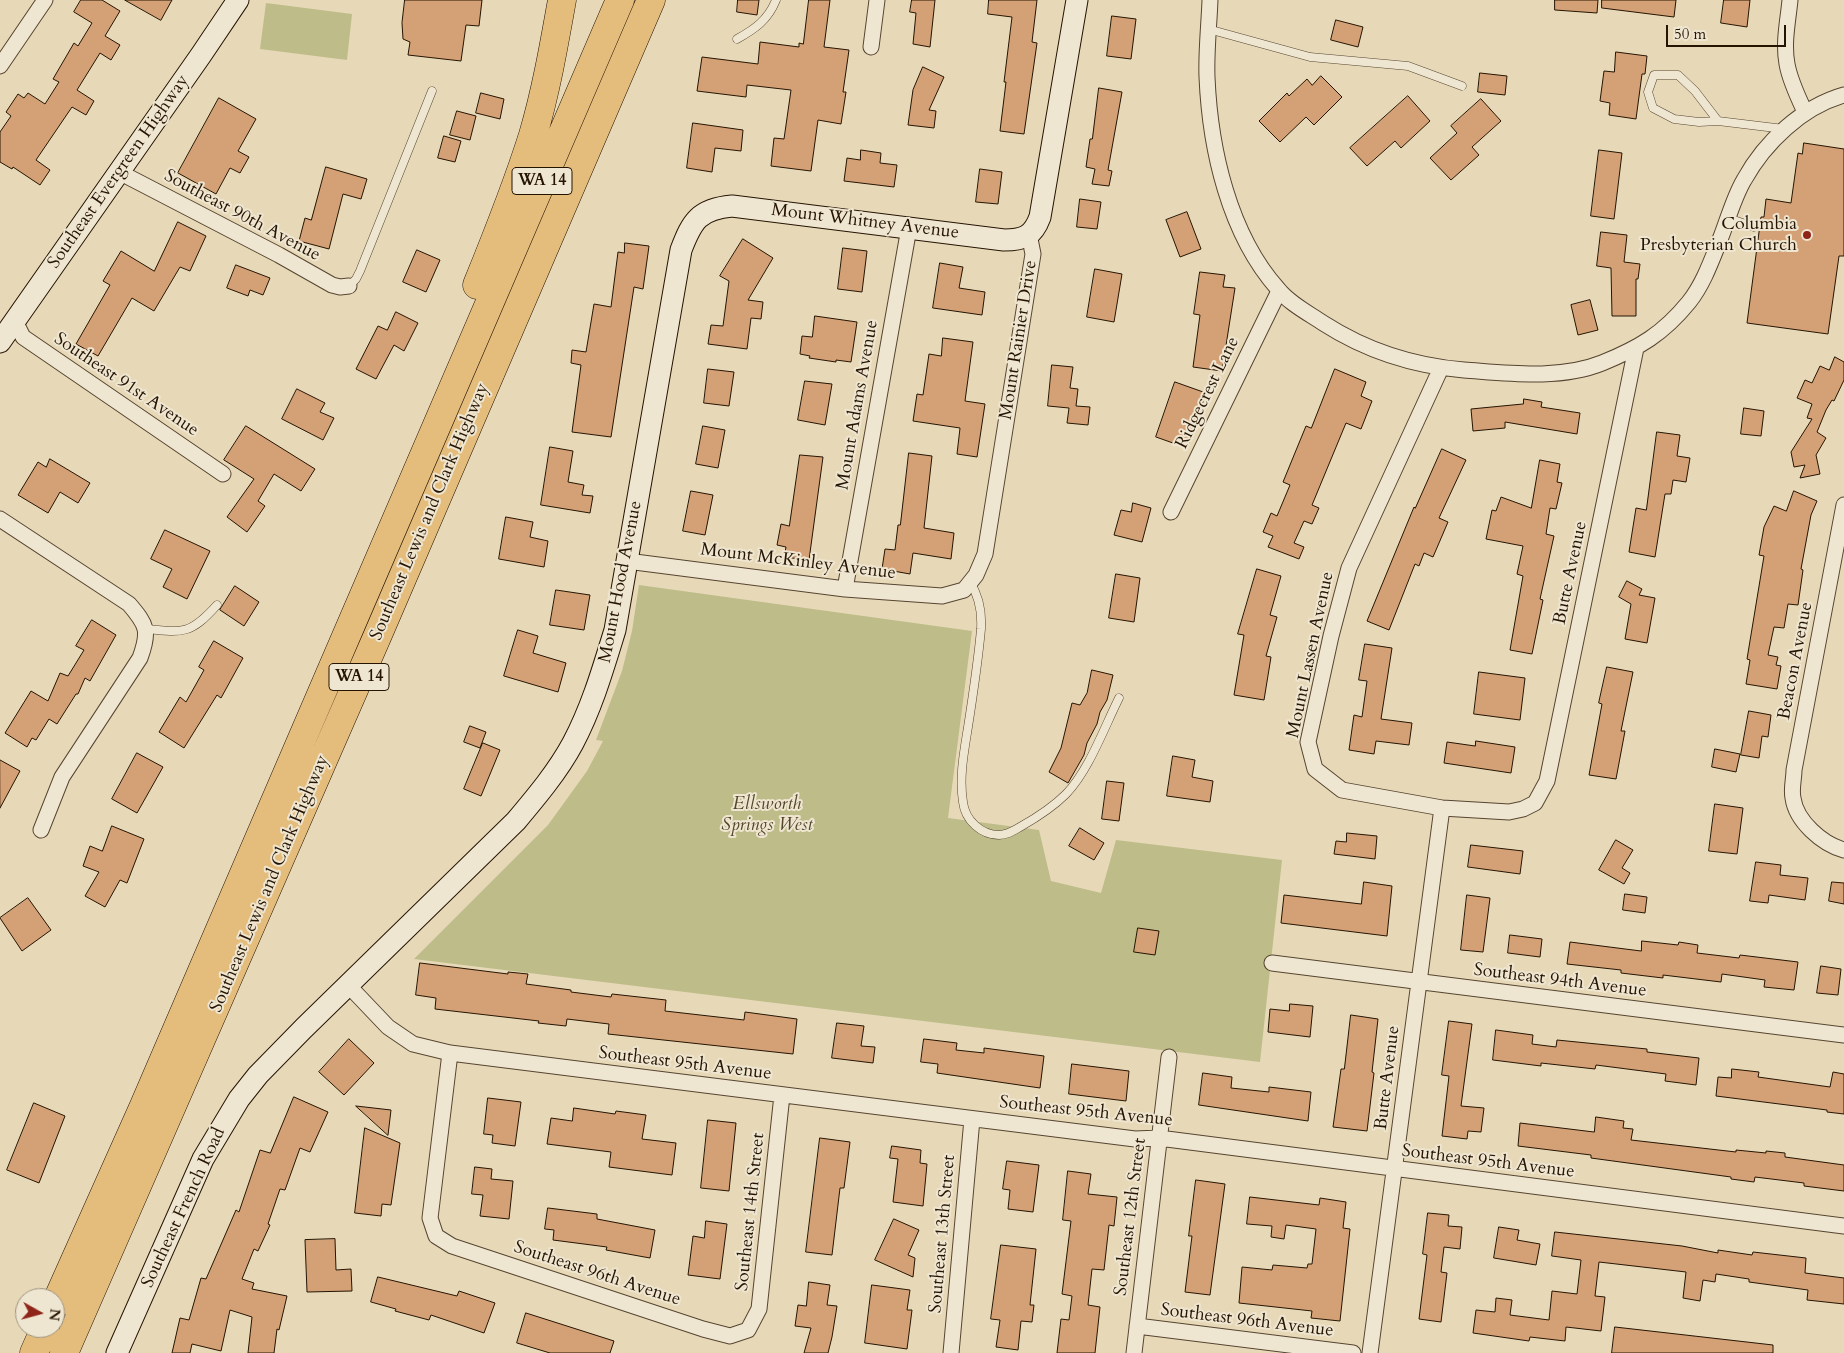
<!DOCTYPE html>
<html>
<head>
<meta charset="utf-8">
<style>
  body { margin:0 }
  #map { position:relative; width:1844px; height:1353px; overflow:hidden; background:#e7d9b8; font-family:Cardo,serif }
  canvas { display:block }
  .north { position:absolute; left:15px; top:1288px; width:50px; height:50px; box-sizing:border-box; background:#efe6d1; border:1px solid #9e927e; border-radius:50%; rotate:97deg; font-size:14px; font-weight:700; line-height:20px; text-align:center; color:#251402 }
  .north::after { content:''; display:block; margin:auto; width:18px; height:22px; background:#8f2418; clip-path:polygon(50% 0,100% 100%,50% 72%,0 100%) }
  .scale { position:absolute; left:1666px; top:25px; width:120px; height:22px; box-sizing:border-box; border:2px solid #251402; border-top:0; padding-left:6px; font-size:15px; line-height:18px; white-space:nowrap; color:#251402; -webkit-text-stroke:4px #efe6d1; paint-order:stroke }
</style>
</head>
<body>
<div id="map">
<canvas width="1844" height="1353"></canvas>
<div class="north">N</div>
<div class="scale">50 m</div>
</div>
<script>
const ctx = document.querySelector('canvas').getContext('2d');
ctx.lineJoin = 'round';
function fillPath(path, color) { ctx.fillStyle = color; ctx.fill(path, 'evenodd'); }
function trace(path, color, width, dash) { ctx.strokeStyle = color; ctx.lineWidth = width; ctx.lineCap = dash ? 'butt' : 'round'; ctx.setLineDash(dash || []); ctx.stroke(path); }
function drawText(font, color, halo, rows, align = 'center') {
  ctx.font = font + ' Cardo,serif'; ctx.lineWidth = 4; ctx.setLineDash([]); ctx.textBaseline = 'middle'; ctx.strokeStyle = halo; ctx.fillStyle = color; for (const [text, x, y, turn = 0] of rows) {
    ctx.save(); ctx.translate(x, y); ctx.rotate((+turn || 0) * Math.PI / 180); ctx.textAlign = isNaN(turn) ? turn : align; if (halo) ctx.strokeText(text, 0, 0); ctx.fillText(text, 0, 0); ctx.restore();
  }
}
fillPath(new Path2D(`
  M266 3 352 14 347 60 260 49Z
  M639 585 972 631 948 818 1039 830 1051 881 1101 893 1116 840 1282 860 1260 1062 414 959 548 825 587 771 603 741 596 740 622 671 632 631Z`), '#bebc89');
const building = new Path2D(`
  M81 0H102L120 11 105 36 120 45 111 60 100 53 77 90 94 101 86 115 72 107 36 160 50 170 40 185 13 167 12 169 0 162V132L11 116 6 112 18 94 24 98 28 93 45 104 59 82 53 79 74 43 78 46 92 23 74 12Z
  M125 0H172L161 20Z
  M405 0H482L479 26 466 25 461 61 408 55 410 42 403 39 402 23Z
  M738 0H759L757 15 737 12Z
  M809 0H830L824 47 849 50 843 92H846L841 124 818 120 811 171 771 166 774 138 784 139 791 90 747 85 746 97 697 91 702 57 758 64 760 42 799 47V43L803 44Z
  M912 0H935L930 47 913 44 916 13 910 12Z
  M989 0H1037L1032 42 1037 43 1024 134 1000 131 1006 82H1004L1012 17 988 14Z
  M1555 0H1598L1597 13 1555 10Z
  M1602 0H1676L1674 17 1602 8Z
  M1724 0H1750L1747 27 1721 23Z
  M1112 16 1136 19 1131 59 1107 56Z
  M1336 20 1363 27 1358 47 1331 40Z
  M1616 52 1647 56 1645 74H1642L1636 119 1609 115 1610 103 1600 101 1604 71 1614 72Z
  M923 67 944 77 929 110 936 111 934 128 908 125 913 90Z
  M1480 73 1507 76 1505 95 1478 92Z
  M1321 76 1342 97 1314 125 1306 117 1280 142 1259 121 1287 93 1289 96 1307 79 1312 85Z
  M1099 88 1122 92 1108 170 1112 171 1109 186 1092 184 1095 169 1086 167 1090 139H1092Z
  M481 93 504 99 500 119 476 113Z
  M1408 96 1430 121 1401 148 1395 141 1367 166 1350 148Z
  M219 98 256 119 238 151 249 157 240 173 230 168 216 194 178 173Z
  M1481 99 1501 121 1472 147 1479 155 1451 180 1430 158 1457 133 1451 126Z
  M457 111 476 116 470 140 450 135Z
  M693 123 743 130 741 151 715 148 712 172 687 168Z
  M444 136 461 141 455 162 438 158Z
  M1804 143 1844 149V256H1839L1828 334 1747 323 1761 217H1764L1766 199 1791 203 1798 153 1802 154Z
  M861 150 881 153 880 163 897 165 894 187 844 181 847 158 860 160Z
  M1599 150 1622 153 1614 219 1591 216Z
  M326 167 367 179 361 199 343 194 329 249 299 241 305 218 311 220Z
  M980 169 1002 172 998 204 976 202Z
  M1080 199 1101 202 1097 229 1077 227Z
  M1187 212 1201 249 1180 257 1166 220Z
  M178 222 206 236 190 271 180 267 154 311 132 298 98 356 76 344 110 285 103 281 121 251 154 271Z
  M1601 232 1627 235 1624 262 1640 264 1638 279H1636V316H1612L1611 268 1597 266Z
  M743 239 773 258 748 300 763 302 761 319 751 318 747 349 708 344 711 325 723 326 729 281 720 276Z
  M625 243 649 246 643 289 634 287 611 437 572 432 581 365 571 363 572 350 586 352 594 304 611 307 618 252 624 253Z
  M843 248 867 251 862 292 838 289Z
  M417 250 440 260 426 292 403 282Z
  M940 263 963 267 959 288 985 292 982 315 933 308Z
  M236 265 270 278 263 295 250 290 248 296 227 288Z
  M1095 269 1122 274 1114 322 1087 317Z
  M1200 272 1225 275 1223 287 1235 288 1222 371 1193 367 1200 315 1194 314Z
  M1590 300 1598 330 1578 335 1571 305Z
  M396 312 418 323 404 351 394 345 376 379 356 369 378 326 387 330Z
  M815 316 857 322 851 362 836 360V362L809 358 810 356 800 354 802 336 812 337Z
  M943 338 973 342 965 401 985 404 977 457 957 454 960 428 913 421 917 394 923 395 929 354 941 356Z
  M1835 357 1844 362V380L1834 401 1832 400 1826 410 1817 432 1826 438 1816 455 1820 474 1800 478 1805 465 1794 467 1791 452 1812 419 1807 418 1812 404 1797 398 1805 380 1812 383 1820 366 1829 370Z
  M1052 365 1073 367 1070 388 1078 389 1076 406 1090 407 1088 425 1067 423 1069 408 1048 406Z
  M708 369 734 372 729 406 704 403Z
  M1335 369 1366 382 1361 396 1372 401 1361 429 1346 423 1312 505 1319 508 1312 524 1304 521 1294 543 1304 547 1299 559 1268 547 1273 536 1263 532 1271 513 1277 516 1290 485 1283 482 1306 426 1311 428Z
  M805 381 832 384 825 425 798 420Z
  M1175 382 1206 393 1187 448 1156 437Z
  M297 389 325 403 320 412 334 418 323 440 282 419Z
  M1524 399 1542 402 1541 407 1580 413 1577 434 1505 422V428L1473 431 1471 409 1523 404Z
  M1744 408 1764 411 1761 436 1741 434Z
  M246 426 315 469 301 491 274 474 258 501 265 506 247 532 227 517 254 479 224 460Z
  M703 426 725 430 718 468 696 464Z
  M1657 432 1680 435 1677 456 1690 458 1686 482 1673 480 1671 494H1665L1655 557 1629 552 1636 508 1646 510Z
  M550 447 573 451 568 482 584 485 582 495 593 496 590 513 541 505Z
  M1442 449 1466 460 1439 518 1448 522 1433 557 1424 553 1419 566 1415 564 1389 630 1367 621 1414 507 1415 508Z
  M909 453 932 456 924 528 954 533 951 559 913 553 910 574 882 569 885 549 895 550 898 525H900Z
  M800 455 823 457 809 560 784 557 786 547 777 545 781 524 789 526Z
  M50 459 90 483 78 503 60 492 48 513 18 495 38 462 46 467Z
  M1540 460 1560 464 1557 482 1562 483 1556 509 1550 508 1546 534 1554 536 1540 599 1543 600 1532 654 1510 650 1523 576 1517 574 1523 546 1486 539 1492 510 1496 511 1501 497 1531 508Z
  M691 491 713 495 705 535 683 531Z
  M1794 491 1817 501 1811 515 1801 569 1803 570 1798 605 1788 604 1784 628 1774 627 1768 655 1778 657 1776 665 1781 666 1777 689 1746 684 1750 660 1747 659 1764 556 1759 555 1764 527 1774 506 1786 511Z
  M1133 503 1151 508 1142 542 1114 535 1121 510 1131 512Z
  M506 517 533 522 530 537 548 541 544 567 499 559Z
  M165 530 210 551 187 599 163 587 172 569 151 559Z
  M1257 569 1281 576 1270 615 1277 617 1266 656 1271 657 1264 700 1234 695 1244 635 1238 634Z
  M1116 574 1140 578 1134 622 1109 618Z
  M1627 581 1642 589 1639 595 1655 598 1647 643 1625 639 1631 604 1619 597Z
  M235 586 259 602 244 626 220 610Z
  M556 590 590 595 584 630 550 625Z
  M92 620 116 635 90 681 85 678 78 694H76L57 724 49 719 36 740 32 738 27 747 5 733 31 691 48 701 60 673 68 676 84 650 76 646Z
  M518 630 538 636 533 653 566 663 558 692 504 676Z
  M214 641 243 658 221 698 217 695 184 748 159 732 180 697 186 702 204 670 199 667Z
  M1365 644 1392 648 1381 719 1412 723 1409 745 1376 741 1374 754 1349 750 1354 715 1362 717 1367 681 1359 680Z
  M1607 667 1633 672 1621 731H1625L1616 779 1589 775 1602 704 1599 703Z
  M1092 670 1113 675 1107 700 1100 712 1097 724 1087 743 1084 755 1068 783 1049 772 1061 748 1072 703 1080 705 1087 693Z
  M1479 672 1525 678 1520 720 1474 714Z
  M1749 711 1771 715 1768 737 1762 736 1759 758 1741 755Z
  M470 726 486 732 480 748 464 742Z
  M1476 741 1515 747 1511 773 1444 763 1447 742 1475 746Z
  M483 743 500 750 481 796 464 789Z
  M1715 749 1740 754 1736 772 1712 767Z
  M137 753 163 767 137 813 112 799Z
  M1173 756 1195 760 1192 777 1213 781 1210 802 1167 796Z
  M0 760 20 771 0 808Z
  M1107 781 1124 783 1119 821 1102 819Z
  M1715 804 1743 808 1737 854 1709 851Z
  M112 826 144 839 127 883 120 880 105 907 85 896 99 872 83 866 90 846 102 851Z
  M1080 828 1104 843 1094 860 1069 846Z
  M1347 833 1377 836 1375 859 1334 854 1336 841 1346 842Z
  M1616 840 1633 850 1622 868 1630 873 1624 884 1599 870Z
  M1471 845 1523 851 1520 874 1468 867Z
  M1756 862 1781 865 1780 875 1808 878 1805 900 1769 895 1768 903 1750 901Z
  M1364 882 1392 886 1387 936 1281 923 1284 895 1361 904Z
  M1832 882 1844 883V904L1829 901Z
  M1625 894 1647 897 1645 913 1623 910Z
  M1467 895 1490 898 1483 952 1461 950Z
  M28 898 51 930 22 951 0 918Z
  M1138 928 1159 931 1155 955 1134 952Z
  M1510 935 1542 939 1540 957 1508 953Z
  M1642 941 1678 945 1679 942 1698 945 1697 953 1739 958 1740 955 1798 962 1794 990 1764 987 1765 980 1722 974 1721 982 1663 975V978L1621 973V970L1567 964 1570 942 1641 951Z
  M420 963 508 974V972L528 974 526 984 571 990V992L611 997 612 994 666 1000 665 1011 744 1020 745 1012 797 1019 793 1054 608 1034 609 1024 567 1019 566 1026 538 1023 539 1021 435 1009 436 998 416 995Z
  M1821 966 1841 969 1838 995 1817 993Z
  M1290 1004 1313 1006 1310 1037 1268 1032 1270 1009 1289 1011Z
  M1351 1015 1378 1019 1372 1072 1374 1073 1367 1131 1333 1127 1341 1069H1344Z
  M1449 1021 1472 1024 1461 1106 1484 1108 1481 1132 1468 1131 1467 1139 1442 1136 1449 1076 1442 1075Z
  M837 1023 864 1026 861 1046 875 1047 873 1063 832 1058Z
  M1496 1030 1533 1035 1532 1044 1556 1047 1557 1040 1647 1049V1052L1699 1058 1696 1085 1665 1081 1666 1074 1596 1065 1595 1069 1541 1063V1066L1493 1060Z
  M349 1039 374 1063 344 1095 319 1072Z
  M924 1039 957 1043 956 1050 984 1053V1048L1044 1056 1040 1088 937 1073 938 1064 921 1062Z
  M1072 1064 1129 1071 1126 1101 1069 1094Z
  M1732 1069 1759 1072 1758 1077 1830 1087 1833 1072 1844 1074V1114L1827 1112V1110L1716 1096 1718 1077 1731 1078Z
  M1203 1073 1232 1077 1231 1088 1269 1092V1087L1311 1092 1308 1121 1199 1105Z
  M294 1097 328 1112 310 1152 300 1148 285 1190 280 1189 268 1224 270 1225 258 1251 254 1249 242 1279 254 1283 252 1289 287 1296 279 1330 277 1329 274 1353H248L252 1317 230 1310 221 1351 192 1344 190 1353H172L180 1318 189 1320 201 1278 206 1279 236 1210 239 1212 260 1150 270 1153Z
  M488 1098 521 1102 515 1146 492 1143 493 1135 484 1134Z
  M34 1103 65 1116 39 1183 7 1170Z
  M356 1106 391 1110 388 1135Z
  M574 1108 615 1114 616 1111 646 1115 642 1139 676 1143 672 1175 609 1167 611 1152 547 1144 551 1118 572 1121Z
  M1596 1117 1624 1121 1623 1128 1633 1129 1631 1140 1736 1152V1150L1766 1153V1151L1785 1153V1157L1844 1165V1191L1804 1186V1183L1755 1177 1754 1182 1731 1179V1177L1591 1158V1155L1518 1146 1520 1123 1594 1132Z
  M708 1120 736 1123 729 1191 701 1188Z
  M365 1128 400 1143 391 1205 382 1204 381 1216 355 1213Z
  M820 1138 850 1142 844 1188H840L832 1255 806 1252Z
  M892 1146 921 1150 920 1163 927 1164 923 1206 893 1202 898 1159 890 1158Z
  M1007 1161 1039 1165 1033 1212 1008 1209 1010 1190 1003 1189Z
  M475 1167 492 1169 491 1179 513 1181 509 1219 480 1216 483 1195 472 1194Z
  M1068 1171 1091 1174 1088 1194 1117 1197 1114 1226 1109 1225 1104 1270 1092 1269 1088 1305 1100 1307 1095 1353H1057L1061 1319 1069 1320 1072 1296 1062 1294 1071 1221 1063 1220Z
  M1196 1180 1225 1184 1210 1295 1185 1292 1192 1236H1189Z
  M1250 1197 1319 1205 1320 1198 1346 1202 1343 1228 1350 1229 1340 1321 1311 1318 1312 1311 1239 1303 1242 1267 1272 1270 1273 1265 1307 1268 1308 1264H1312L1316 1229 1286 1225 1284 1239 1271 1237 1272 1226 1247 1224Z
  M548 1208 597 1214V1219L655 1230 650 1258 606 1250 607 1247 553 1240 554 1230 545 1229Z
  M1428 1213 1449 1215 1448 1226 1462 1227 1460 1249 1444 1247 1441 1272 1447 1273 1441 1322 1419 1319 1427 1255 1423 1254Z
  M894 1219 919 1230 908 1255 915 1258 913 1277 875 1260Z
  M706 1221 727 1224 720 1279 688 1275 693 1236 704 1238Z
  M1499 1227 1519 1230 1517 1240 1540 1244 1536 1265 1494 1258Z
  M1555 1232 1682 1246 1718 1253V1250L1752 1255 1753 1252 1806 1258 1805 1273 1844 1278V1304L1807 1300 1808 1290 1749 1282V1279L1716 1274 1715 1282 1703 1280 1700 1301 1683 1298 1686 1272 1599 1262 1595 1296 1605 1297 1601 1331 1566 1327 1565 1341 1530 1337 1529 1341 1473 1333 1476 1310 1495 1312 1496 1298 1512 1300 1510 1315 1549 1320 1552 1291 1577 1294 1581 1260 1552 1256Z
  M335 1239 336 1270 351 1269 352 1291 307 1292 305 1240Z
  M1001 1245 1036 1249 1030 1305H1034L1032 1322 1021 1321 1018 1350 996 1347 1000 1320 991 1319Z
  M378 1277 457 1296 459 1291 495 1303 484 1333 431 1315 429 1320 395 1311 396 1309 371 1302Z
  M809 1282 830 1285 827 1305 837 1306 832 1337 828 1353H804L811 1328 795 1326 798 1305 806 1306Z
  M872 1285 910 1290 907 1310H912L907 1349 865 1343Z
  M526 1313 614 1341 610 1353H550L517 1343Z
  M1615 1327 1773 1345V1353H1612Z`);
fillPath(building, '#d4a076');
trace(building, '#251402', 1);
const lane = new Path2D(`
  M1208 29 1310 57 1408 66 1462 86
  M737 39C755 29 768 20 776 0
  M1718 121 1695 91 1678 75H1654L1648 92 1653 108 1674 119 1699 122 1718 121 1784 129
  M1728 218 1754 227
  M349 286 356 279 360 271 432 91
  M970 582C979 596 982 613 981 629 978 662 973 695 968 727 964 752 959 777 963 802 965 820 981 835 999 835 1007 835 1013 831 1020 827 1036 818 1053 807 1066 794 1089 770 1104 728 1119 698
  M146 629C184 633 191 634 217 605`);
const street = new Path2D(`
  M1210 0C1209 26 1206 52 1207 77 1210 149 1229 234 1278 289 1289 303 1308 313 1323 323 1365 350 1414 366 1464 370 1507 373 1560 380 1602 363 1639 348 1663 334 1689 302 1704 283 1712 259 1721 237 1728 219 1734 197 1744 180 1765 142 1802 107 1844 95
  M1790 0C1788 21 1783 43 1787 64 1790 81 1798 97 1805 112
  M871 47 877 0
  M0 66 45 0
  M119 172 279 255 332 285 340 287 349 286
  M15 321 23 337 223 474
  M1441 368 1349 568 1331 636 1308 742 1315 769 1342 790 1442 808 1509 812 1523 809 1535 803 1547 781 1636 348
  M1844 505 1794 770C1794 779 1791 789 1793 798 1796 821 1822 844 1844 850
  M1171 512 1279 291
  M0 519 129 604C147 625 150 631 140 658L62 777 41 830
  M627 561 845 589 942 596 964 590 976 575 985 554 1033 254 1029 234
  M845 589 909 228
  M1272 963 1844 1035
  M348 985 388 1027 413 1044 450 1053 1135 1139 1159 1138 1844 1226
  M450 1053 430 1218 436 1236 452 1246 703 1329 730 1336 748 1330 759 1309 782 1095
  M1137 1326 1353 1353
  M951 1353 972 1119
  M1134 1353 1169 1057
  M1370 1353 1442 808`);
const secondary = new Path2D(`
  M0 342 201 55 238 0
  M117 1353 203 1159 239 1099 258 1075 304 1028 516 821C537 796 558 771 573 743 592 707 603 669 615 630L681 250C692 221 699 209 732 206L1004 240C1024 240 1033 236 1040 217L1077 0`);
const highway = new Path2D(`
  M477 285C497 236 517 186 533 135 546 91 554 45 562 0
  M55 1305 143 1108 620 0
  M34 1353 45 1328
  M64 1353 377 637 651 0`);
trace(lane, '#564530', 9);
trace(street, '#564530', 17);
trace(secondary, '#251402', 23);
trace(highway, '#251402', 29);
trace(lane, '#efe6d1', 8);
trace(street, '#efe6d1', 15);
trace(secondary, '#efe6d1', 21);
trace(highway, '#e4bc7c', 28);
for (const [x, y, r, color] of [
  [1807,235,5,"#8f2418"]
]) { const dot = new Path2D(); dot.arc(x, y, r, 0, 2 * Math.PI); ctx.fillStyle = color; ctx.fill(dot); trace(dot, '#efe6d1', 2); }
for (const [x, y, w] of [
  [542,181,60],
  [359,677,60]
]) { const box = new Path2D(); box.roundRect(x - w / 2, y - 13.5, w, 27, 4); ctx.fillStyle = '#efe6d1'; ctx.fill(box); trace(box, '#251402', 1); }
drawText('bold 16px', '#251402', null, [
  ["WA 14",542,181],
  ["WA 14",359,677]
]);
drawText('18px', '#251402', '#efe6d1', [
  ["Southeast Evergreen Highway",119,172,-55],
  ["Southeast 90th Avenue",242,216,28],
  ["Mount Whitney Avenue",865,222,7],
  ["Mount Rainier Drive",1019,340,-81],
  ["Southeast 91st Avenue",126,385,34],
  ["Ridgecrest Lane",1208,393,-64],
  ["Mount Adams Avenue",858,405,-80],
  ["Southeast Lewis and Clark Highway",430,512,-67],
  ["Mount McKinley Avenue",798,562,7],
  ["Butte Avenue",1571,573,-78],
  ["Mount Hood Avenue",621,582,-79],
  ["Mount Lassen Avenue",1311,655,-78],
  ["Beacon Avenue",1796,661,-79],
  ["Southeast Lewis and Clark Highway",270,884,-67],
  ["Southeast 94th Avenue",1560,981,7],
  ["Southeast 95th Avenue",685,1064,7],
  ["Butte Avenue",1388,1078,-83],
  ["Southeast 95th Avenue",1086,1112,6],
  ["Southeast 95th Avenue",1488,1162,7],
  ["Southeast French Road",184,1208,-65],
  ["Southeast 14th Street",751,1212,-84],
  ["Southeast 12th Street",1131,1217,-83],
  ["Southeast 13th Street",943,1234,-85],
  ["Southeast 96th Avenue",597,1274,18],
  ["Southeast 96th Avenue",1247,1321,7]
]);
drawText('18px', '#251402', '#efe6d1', [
  ["Columbia",1797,225],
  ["Presbyterian Church",1797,246]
], 'right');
drawText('italic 18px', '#53462a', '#efe6d1', [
  ["Ellsworth",767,805],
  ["Springs West",767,826]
]);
</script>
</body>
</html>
